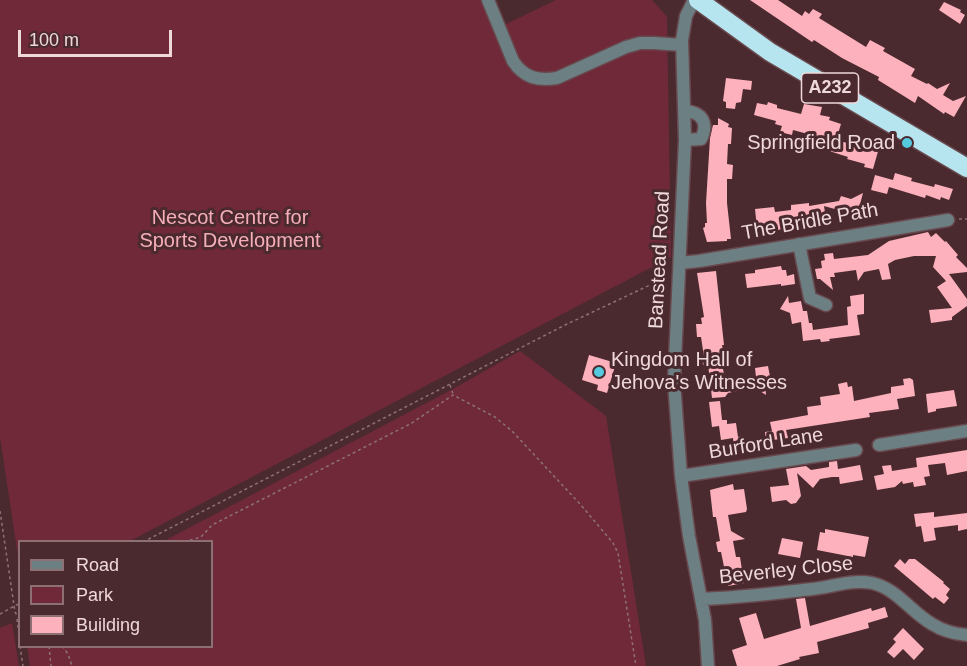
<!DOCTYPE html>
<html>
<head>
<meta charset="utf-8">
<style>
  body { margin:0 }
  #map { position:relative; width:967px; height:666px; overflow:hidden; background:#4b2a2f; font-family:Helvetica,sans-serif }
  canvas { display:block }
  .legend { position:absolute; left:18px; top:540px; width:195px; height:108px; box-sizing:border-box; background:#4b2a2f; border:2px solid #8c7073; margin:0; padding:8px 10px; list-style:none; font-size:18px; color:#eed8da }
  .legend li { display:flex; align-items:center; gap:12px; height:30px }
  .legend b { width:30px; border:2px solid #8c7073 }
  .scale { position:absolute; left:18px; top:30px; width:154px; height:27px; box-sizing:border-box; border:3px solid #eed8da; border-top:0; padding-left:8px; font-size:18px; line-height:21px; white-space:nowrap; color:#eed8da; -webkit-text-stroke:4px #4b2a2f; paint-order:stroke }
</style>
</head>
<body>
<div id="map">
<canvas width="967" height="666"></canvas>
<ul class="legend">
<li><b style="height:8px;background:#6c7f83"></b>Road</li>
<li><b style="height:16px;background:#702939"></b>Park</li>
<li><b style="height:16px;background:#fcb1bc"></b>Building</li>
</ul>
<div class="scale">100 m</div>
</div>
<script>
const ctx = document.querySelector('canvas').getContext('2d');
ctx.lineJoin = 'round';
function fillPath(path, color) { ctx.fillStyle = color; ctx.fill(path, 'evenodd'); }
function trace(path, color, width, dash) { ctx.strokeStyle = color; ctx.lineWidth = width; ctx.lineCap = dash ? 'butt' : 'round'; ctx.setLineDash(dash || []); ctx.stroke(path); }
function drawText(font, color, halo, rows, align = 'center') {
  ctx.font = font + ' Helvetica,sans-serif'; ctx.lineWidth = 6; ctx.setLineDash([]); ctx.textBaseline = 'middle'; ctx.strokeStyle = halo; ctx.fillStyle = color; for (const [text, x, y, turn = 0] of rows) {
    ctx.save(); ctx.translate(x, y); ctx.rotate((+turn || 0) * Math.PI / 180); ctx.textAlign = isNaN(turn) ? turn : align; if (halo) ctx.strokeText(text, 0, 0); ctx.fillText(text, 0, 0); ctx.restore();
  }
}
fillPath(new Path2D(`
  M0 0H486L504 25 556 0H652L667 17 671 257 130 541 20 542 19 563 0 437Z
  M520 351 606 416 646 666H30L27 647 212 646V542L164 541 453 389Z
  M12 623 19 666H0V628Z`), '#702939');
fillPath(new Path2D(`
  M750 0H778L802 16 805 11 809 14 813 9 822 14 819 18 866 47 870 40 885 48 883 51 915 69 911 76 927 84 928 83 937 89 950 83 943 95 953 101 966 96 954 117 945 112 944 114 918 96 915 103 878 80 879 77 842 58 814 40 812 42Z
  M944 2 961 10 960 12 965 15 960 24 939 10Z
  M726 78 752 81 751 90 743 89 741 102 736 103 735 109 726 108V102L723 101Z
  M768 102 777 105V108L801 114 804 104 822 107 820 115 830 117 829 120 841 124 836 140 851 144 861 146 862 143 879 148 873 169 864 167 865 164 847 159 848 157 826 150 828 141 826 139 793 130 792 135 780 132 782 126 775 124 776 121 754 115 757 103 767 105Z
  M718 118 729 124 728 127 732 128 731 144H728L727 164 733 165 732 179H727V203L731 239H727V241L707 242 703 228 705 227V223H707L706 203 710 138 713 125H718Z
  M895 173 912 178 911 181 934 187 935 184 953 189 949 200 941 197 940 200 926 195 925 198 889 187 887 194 871 190 875 175 893 180Z
  M863 193 858 212 850 209 849 213 824 206 826 219 790 225 791 227 778 230 765 231V227L757 228 755 209 774 207 775 212 791 210V205L809 203V206L839 201 841 196 851 199Z
  M928 232 931 237 936 233 945 242 946 241 958 255 956 257 967 268V272L949 274 967 299V306L952 317V320L931 323 929 310 952 308 937 287 946 281 933 267 936 256H914L895 260 888 264 891 279 882 280 879 269 864 272 858 281 856 270 834 273 835 277H830L833 290 820 279H817L815 269 822 268 821 261 825 260 824 254 833 253 834 259 868 255 889 241Z
  M781 266 782 270H786L787 276 794 274 795 284 781 286V284L747 288 745 274 755 273V270Z
  M716 271 724 345H722L725 362H722L725 382 751 379 756 377 755 368 768 366 771 382 765 383 766 395 754 387 728 393 725 397 712 398 708 364 703 365 702 357H704L701 337H697L696 324H702L701 318 704 317 697 273Z
  M864 294V314L857 315 860 335 829 339 830 341 821 342 820 339 803 341 801 322 792 324 790 313 780 309 788 296 789 303 801 301 803 311H807L809 323H812L813 330 848 325 847 307 851 306 850 296Z
  M589 355 616 363 607 393 597 390 598 385 582 380Z
  M910 378 913 380 915 396 897 399 899 409 869 413 870 417 786 430 788 438 766 441 765 432 772 431 770 422 808 415 807 407 821 405 820 397 840 394 838 384 847 382 848 387 852 386 854 401 891 393V387L904 385 903 379Z
  M954 390 957 406 936 409V411L928 413 926 394Z
  M720 401 722 420H727V424L736 423 738 437 742 436 744 445 734 446 733 438 721 440 719 426 712 427 709 402Z
  M967 450V471L947 475 945 463 928 465 930 476 924 477 926 485 914 487 913 482 903 484 902 481 895 487 877 490 874 476 884 474 882 466 891 465 892 471 917 467 916 458Z
  M837 461 838 469 860 465 863 480 840 484 839 477H832L820 479 813 488 797 473 801 496 796 503 791 504 786 500 772 502 770 487 789 485 786 469 806 466 811 470 829 467V462Z
  M733 484 734 490 744 489 747 509 746 512 728 515 731 531 745 539 733 541 736 557H740L744 583 728 586 721 552H718L716 542 720 541 716 517H713L710 490Z
  M934 512V517L967 513V529L958 531V525L934 528 936 540 924 542 921 526 916 527 914 514Z
  M825 529 869 537 865 557 853 555V557L817 550 820 532 825 533Z
  M782 538 803 542 800 558 778 554Z
  M900 559 905 564 909 559H915L944 582 943 583 950 589 946 595 949 598 944 604 935 597 933 599 894 566Z
  M805 598 810 626 871 608 872 611 885 607 888 617 868 623 869 628 817 642 819 653 799 657 800 659 777 666H737L732 650 747 645 739 618 756 613 764 639 801 628 796 599Z
  M903 628 924 649 914 660 903 649 894 658 887 652 896 642 893 639Z`), '#fcb1bc');
const minor = new Path2D(`
  M488 0 513 61C524 78 538 81 557 78L626 47 640 43H654L682 45
  M694 0 686 16 682 40 685 140 674 382 681 476 689 536 705 620 708 666
  M685 111C702 112 709 123 701 139L685 140
  M799 244 810 298 826 305
  M680 263 699 261 948 220
  M879 445 967 431
  M681 476 856 450
  M701 599C738 598 776 593 812 589 831 587 853 579 872 583 896 588 911 612 932 624 943 631 955 634 967 635`);
const highway = new Path2D(`
  M698 0 770 52 967 168`);
trace(minor, '#68494e', 15);
trace(highway, '#68494e', 21);
trace(new Path2D(`
  M959 219H967
  M450 385 453 394
  M0 511 15 612 20 620
  M143 542 565 325 667 277
  M184 542 201 537 212 525 412 423 453 395 495 417 512 431 580 504 613 543 618 553 636 666
  M0 614 20 603
  M17 619 20 642
  M20 646 23 666
  M49 646 51 666
  M62 646 68 654 72 666`), '#8e7276', 1.5, [3, 3]);
trace(minor, '#6c7f83', 12);
trace(highway, '#b7e5ef', 18);
for (const [x, y, r, color] of [
  [907,143,6,"#55cadf"],
  [599,372,6,"#55cadf"]
]) { const dot = new Path2D(); dot.arc(x, y, r, 0, 2 * Math.PI); ctx.fillStyle = color; ctx.fill(dot); trace(dot, '#4b2a2f', 2); }
for (const [x, y, w] of [
  [830,88,57]
]) { const box = new Path2D(); box.roundRect(x - w / 2, y - 15, w, 30, 4.5); ctx.fillStyle = '#4b2a2f'; ctx.fill(box); trace(box, '#eed8da', 1.5); }
drawText('bold 18px', '#eed8da', null, [
  ["A232",830,88]
]);
drawText('20px', '#eed8da', '#4b2a2f', [
  ["Springfield Road",895,143],
  ["Kingdom Hall of",611,360,"left"],
  ["Jehova's Witnesses",611,383,"left"]
], 'right');
drawText('20px', '#f5aeb8', '#4b2a2f', [
  ["Nescot Centre for",230,218],
  ["Sports Development",230,241]
]);
drawText('20px', '#eed8da', '#4b2a2f', [
  ["The Bridle Path",810,222,-10],
  ["Banstead Road",660,260,-87],
  ["Burford Lane",766,444,-9],
  ["Beverley Close",786,571,-6]
]);
</script>
</body>
</html>
